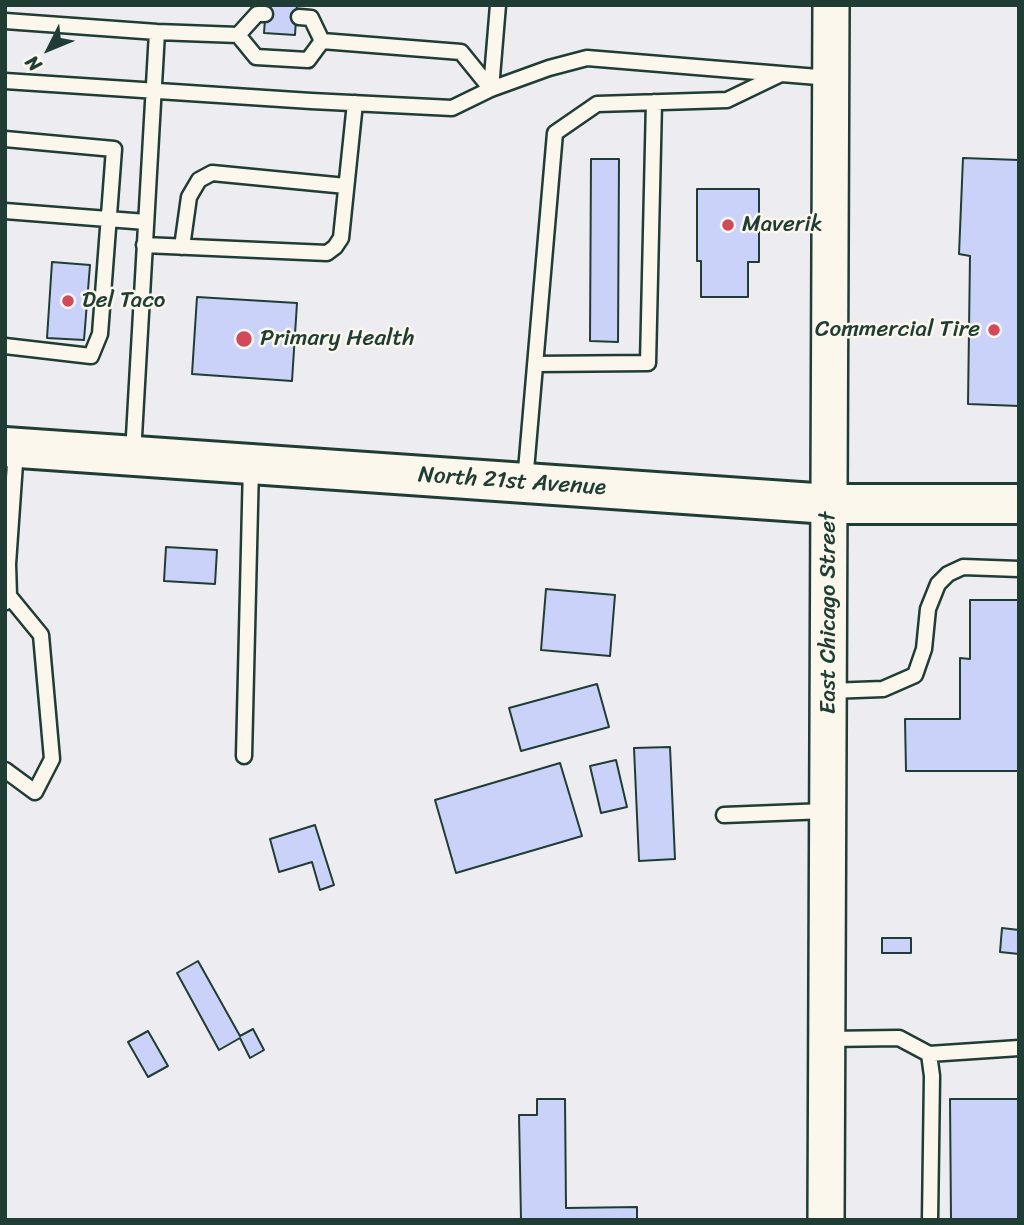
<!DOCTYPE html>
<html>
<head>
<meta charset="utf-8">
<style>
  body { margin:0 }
  #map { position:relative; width:1024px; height:1225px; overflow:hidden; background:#edecf0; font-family:Sriracha,sans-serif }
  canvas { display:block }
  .frame { position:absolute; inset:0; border:7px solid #1f3d34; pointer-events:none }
  .north { position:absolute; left:14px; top:14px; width:70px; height:70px; -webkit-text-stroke:5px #fbf7ec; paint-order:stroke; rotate:227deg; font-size:19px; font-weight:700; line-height:28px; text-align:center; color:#1f3d34 }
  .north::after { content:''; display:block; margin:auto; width:24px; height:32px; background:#1f3d34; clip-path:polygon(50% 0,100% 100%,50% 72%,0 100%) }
</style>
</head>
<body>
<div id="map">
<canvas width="1024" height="1225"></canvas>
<div class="frame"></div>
<div class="north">N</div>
</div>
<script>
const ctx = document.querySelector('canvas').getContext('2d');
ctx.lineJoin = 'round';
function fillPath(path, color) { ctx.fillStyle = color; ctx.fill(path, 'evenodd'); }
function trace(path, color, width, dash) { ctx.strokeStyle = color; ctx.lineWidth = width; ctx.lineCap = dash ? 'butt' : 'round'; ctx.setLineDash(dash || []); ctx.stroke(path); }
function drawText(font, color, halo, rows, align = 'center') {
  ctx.font = font + ' Sriracha,sans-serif'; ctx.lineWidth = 5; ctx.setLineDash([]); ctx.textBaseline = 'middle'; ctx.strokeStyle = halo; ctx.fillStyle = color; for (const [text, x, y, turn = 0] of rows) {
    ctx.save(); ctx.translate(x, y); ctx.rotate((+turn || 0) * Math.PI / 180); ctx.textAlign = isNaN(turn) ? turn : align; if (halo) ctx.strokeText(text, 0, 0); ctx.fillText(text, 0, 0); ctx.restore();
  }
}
const building = new Path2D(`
  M266 5H297L295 35 264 33Z
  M963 158 1019 160V406L968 404 970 256 959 254Z
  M591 159H619L618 342 590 341Z
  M697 189H759V262H748V297H701V261H697Z
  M52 262 90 265 84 340 47 338Z
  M197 297 297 303 292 381 192 374Z
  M166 547 217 550 215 584 164 581Z
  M546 589 615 595 610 656 541 650Z
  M970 600H1019V771H906L905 719H960V658L970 659Z
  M597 684 609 727 521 751 509 708Z
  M670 747 675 859 639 861 634 748Z
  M616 760 627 807 601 813 590 766Z
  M560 763 582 836 456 873 435 800Z
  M315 825 334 885 320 890 312 862 279 872 270 839Z
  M1002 928 1019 930V954L1000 952Z
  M882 938H911V953H882Z
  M198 961 240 1036 253 1029 264 1050 250 1058 240 1038 219 1050 177 973Z
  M148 1031 168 1066 148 1077 128 1042Z
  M537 1099H565L566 1208 637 1207V1220H521L519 1115H537Z
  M950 1099H1019V1220H951Z`);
fillPath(building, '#cbd2fa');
trace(building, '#1f3d34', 2);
const service = new Path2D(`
  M299 17 311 18 322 41
  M5 21 157 32 238 35
  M238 35 256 57 308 60 322 41
  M238 35 257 14H265
  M322 41 461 52 491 89
  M5 81 311 101 452 108 491 89 549 68 587 58 830 78
  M491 89 498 5
  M5 139 114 149 100 334 91 356 5 346
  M5 211 146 222
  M144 245 327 253 335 247 341 238 355 103
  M182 247 189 197 199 180 212 173 346 186
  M535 364 648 363 654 102
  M133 454 157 32
  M525 482 555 133 597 104 727 100 779 75
  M6 602 9 596 8 564 16 449
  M829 691 883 689 915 675 924 649 928 609 938 584 948 574 963 567 1019 569
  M244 756 251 465
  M5 770 35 792 52 759 41 635 9 596
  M724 815 826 811
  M827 1039 899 1038 929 1054 932 1076 930 1220
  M929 1054 1019 1048`);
const tertiary = new Path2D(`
  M826 1220 831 5`);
const secondary = new Path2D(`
  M5 447 829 504H1019`);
trace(service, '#1f3d34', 19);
trace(tertiary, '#1f3d34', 40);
trace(secondary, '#1f3d34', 44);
trace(service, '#fbf7ec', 14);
trace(tertiary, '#fbf7ec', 35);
trace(secondary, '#fbf7ec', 38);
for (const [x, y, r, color] of [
  [728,225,7,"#d1495b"],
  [68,301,7,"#d1495b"],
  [994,330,7,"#d1495b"],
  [244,339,9,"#d1495b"]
]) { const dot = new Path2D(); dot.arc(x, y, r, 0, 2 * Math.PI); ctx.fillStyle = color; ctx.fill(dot); trace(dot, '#fbf7ec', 2.5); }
drawText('23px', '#1f3d34', '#fbf7ec', [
  ["Maverik",742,225],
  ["Del Taco",82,301],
  ["Commercial Tire",980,330,"right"],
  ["Primary Health",260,339]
], 'left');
drawText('23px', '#1f3d34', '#fbf7ec', [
  ["North 21st Avenue",512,482,4],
  ["East Chicago Street",829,613,-90]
]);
</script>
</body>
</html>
